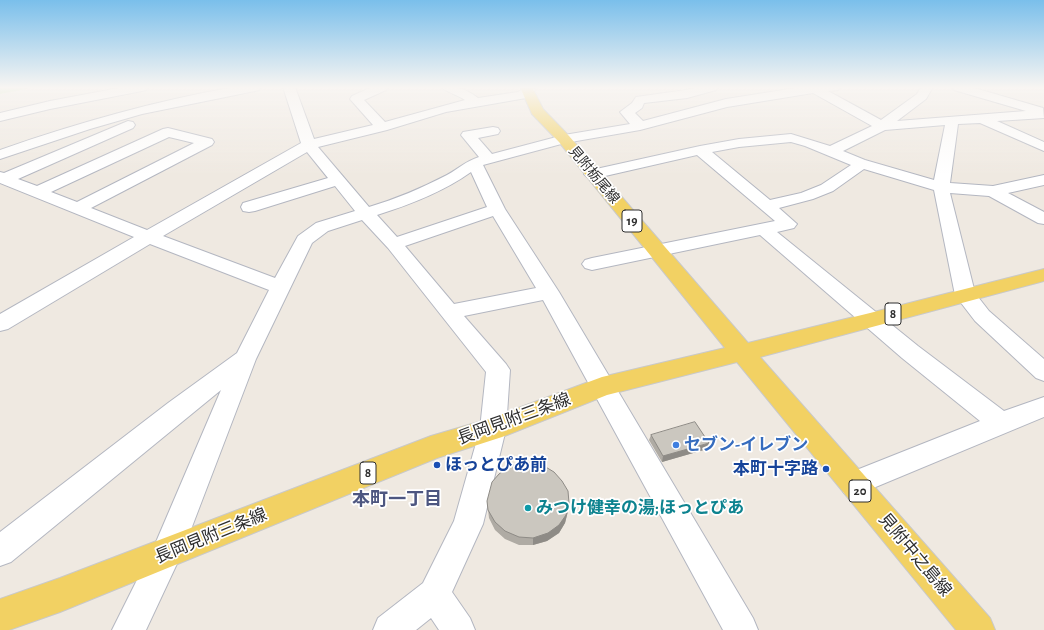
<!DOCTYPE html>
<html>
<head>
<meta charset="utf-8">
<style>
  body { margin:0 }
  canvas { display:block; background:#efe9e1 }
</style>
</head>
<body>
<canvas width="1044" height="630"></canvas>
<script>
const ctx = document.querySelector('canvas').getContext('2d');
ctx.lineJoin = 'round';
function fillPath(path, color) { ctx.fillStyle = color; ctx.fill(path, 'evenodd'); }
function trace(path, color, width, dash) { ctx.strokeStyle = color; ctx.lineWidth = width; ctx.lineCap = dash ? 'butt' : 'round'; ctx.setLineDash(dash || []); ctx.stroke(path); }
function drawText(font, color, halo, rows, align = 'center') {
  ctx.font = font + ' "Alegreya Sans","Noto Sans JP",sans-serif'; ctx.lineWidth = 3.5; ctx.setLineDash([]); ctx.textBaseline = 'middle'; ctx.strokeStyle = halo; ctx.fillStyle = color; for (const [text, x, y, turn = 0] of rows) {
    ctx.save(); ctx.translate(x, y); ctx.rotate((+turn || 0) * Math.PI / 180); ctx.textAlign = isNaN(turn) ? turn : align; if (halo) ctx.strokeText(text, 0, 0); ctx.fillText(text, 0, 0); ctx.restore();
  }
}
fillPath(new Path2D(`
  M0 87H36L0 94Z`), '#b6e59e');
const minor = new Path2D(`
  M124 87H148L146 90 142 91 50 109 0 121V113L50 101Z
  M235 87H261L259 90 255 91 142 114 90 129 0 159V150C77 123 154 101 235 87Z
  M283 87H295L314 139 373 125 350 99 352 96 372 87H388L386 90 364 100 385 122 465 100C458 95 444 91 441 87 458 87 463 87 478 98L518 92 527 87H533L535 90 526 98 446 112 387 130 318 147 369 207C396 199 422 188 447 175 458 169 466 161 479 157L461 135 463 132 493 127 498 128 500 131 498 134 478 138 492 154 564 135 630 124 620 112 632 103 636 97 686 90 699 87H718L716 90 687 98 644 103 642 108 635 113 643 121 726 99 802 87H840L838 90 828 91 881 120 917 94 921 87H933L926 99 897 121 1026 111 954 90 952 87H971L1043 108 1044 118 997 121 1044 142V151L980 123 958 124 950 183 993 186 1044 175V185L1008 193 1044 212V224L1038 223 989 196 950 193 975 293 989 311 1044 359V381L1036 378 975 321 955 295 934 190 864 169 833 191 813 199 779 208 797 224 794 228 777 232 918 346 1004 411 1044 397V417L854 496 844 493 840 484 844 475 980 421 902 358 760 235 592 270 585 268 582 264 585 260 592 258 775 221 697 155 592 179 587 177 584 174 587 171 700 146 739 139 791 134 830 146 872 126 813 93 727 107 640 130 565 143 483 165 505 209 559 292 753 618 758 630H723L543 300 464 316 506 364 510 370 506 429 483 524 452 592 470 618 475 630H439L431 618 416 630H373L378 618 423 583 454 521 480 429 486 372 388 248 362 220 328 231 312 243 256 359 182 553 146 630H112L156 542 221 390 11 562 0 566V532L168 403 237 353 269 290 150 244 8 329 0 331V314L134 237 0 183V172L4 173 128 121 133 122 135 125 133 128 18 179 37 186 163 129 168 128 212 139 214 142 212 145 91 208 147 230 301 143ZM945 125 934 180 865 160 843 151 885 130ZM169 137 194 143 77 202 51 192ZM791 142 805 146 851 165 821 185 801 193 770 200 712 152 739 147ZM307 152 328 178 243 203 241 207 243 211 249 212 255 211 335 186 355 211 316 223 298 236 275 278 163 236ZM471 172 487 207 397 237 377 215C409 205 443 192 471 172ZM493 216 536 288 454 304 405 246Z`);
const major = new Path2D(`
  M520 87H532L543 109 569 136 748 343 870 313 1044 269V281L760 357 990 618 995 630H956L737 362 607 395 502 437 437 458 60 612 9 630H0V599L60 578 431 436 489 419 602 377 725 348 559 142 532 114Z`);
trace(minor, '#b4b7c1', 2);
trace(major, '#c9c9c9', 2);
fillPath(minor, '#fff');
fillPath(major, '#f2d163');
fillPath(new Path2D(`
  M651 435 707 449 662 462 649 440Z
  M487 501 568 511 565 523 559 533 547 541 533 545H519L505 539 495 530 489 518Z`), '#afaba4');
fillPath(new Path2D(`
  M709 443 707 449 662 462 663 456Z
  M569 503 568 511 565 523 559 533 547 541 533 545V538Z`), '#8e8b86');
const building = new Path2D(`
  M695 422 709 443 663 456 651 435Z
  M520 463H532L544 466 554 472 562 481 568 491 569 503 566 515 559 525 548 533 533 538 519 537 505 531 495 522 488 510 487 501 492 482 499 474 508 467Z`);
fillPath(building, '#cbc7bf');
trace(building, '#8e8b86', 1);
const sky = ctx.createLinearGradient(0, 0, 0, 175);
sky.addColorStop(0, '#7abfeb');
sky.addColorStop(0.5, '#f8f5f2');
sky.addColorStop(1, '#f8f5f200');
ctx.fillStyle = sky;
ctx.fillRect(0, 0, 1044, 175);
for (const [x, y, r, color] of [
  [676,445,4,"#3f7fe0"],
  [437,465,4,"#1a4fb4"],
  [826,469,4,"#1a4fb4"],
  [528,508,4,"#0f9aa8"]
]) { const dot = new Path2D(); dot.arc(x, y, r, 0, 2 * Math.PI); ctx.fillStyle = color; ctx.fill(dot); trace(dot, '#fff', 1.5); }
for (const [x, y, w] of [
  [632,221,20],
  [893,314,16],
  [368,473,16],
  [860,491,22]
]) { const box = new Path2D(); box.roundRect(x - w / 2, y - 11, w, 22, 3); ctx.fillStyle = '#fff'; ctx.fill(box); trace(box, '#2e2e2e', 1); }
drawText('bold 13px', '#2e2e2e', null, [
  ["19",632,221],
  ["8",893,314],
  ["8",368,473],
  ["20",860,491]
]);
drawText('14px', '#2e2e2e', '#fff', [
  ["見附栃尾線",594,175,50]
]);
drawText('17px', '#2e2e2e', '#fff', [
  ["長岡見附三条線",514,419,-20],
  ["長岡見附三条線",211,536,-22],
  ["見附中之島線",915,555,50]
]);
drawText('bold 17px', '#366cbe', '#fff', [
  ["セブン-イレブン",684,445]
], 'left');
drawText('bold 17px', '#164399', '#fff', [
  ["ほっとぴあ前",445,465],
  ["本町十字路",818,469,"right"]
], 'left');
drawText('bold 17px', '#0d838f', '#fff', [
  ["みつけ健幸の湯;ほっとぴあ",536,508]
], 'left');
drawText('bold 18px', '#4d5680', '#fff', [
  ["本町一丁目",397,500]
]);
</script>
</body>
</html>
